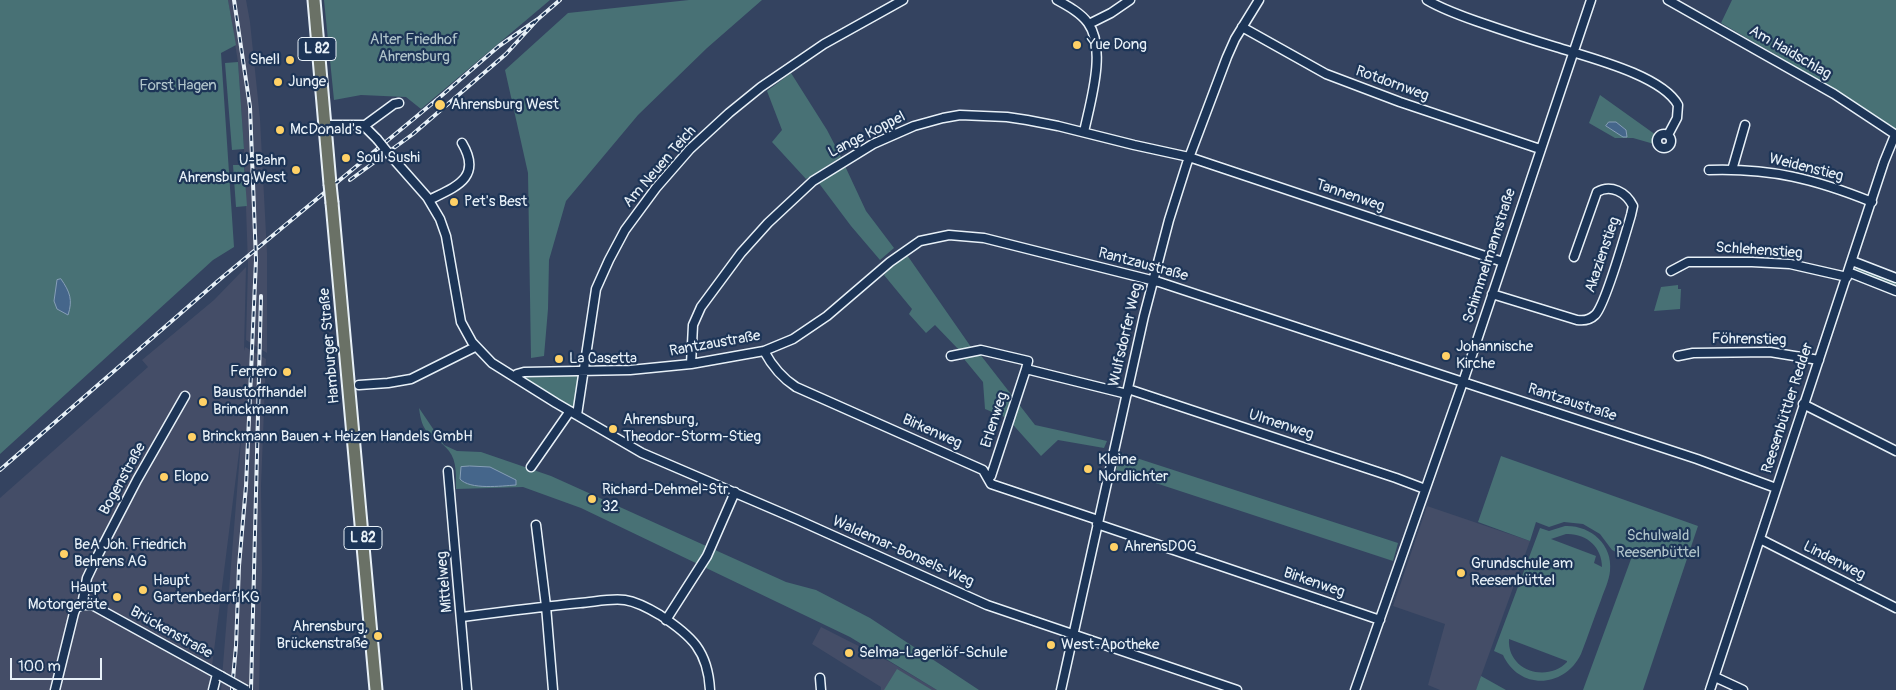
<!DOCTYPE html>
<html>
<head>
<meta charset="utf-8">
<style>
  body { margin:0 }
  #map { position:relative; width:1896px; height:690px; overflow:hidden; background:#344360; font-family:Pangolin,sans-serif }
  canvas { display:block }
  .scale { position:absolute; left:10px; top:658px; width:92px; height:22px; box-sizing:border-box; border:2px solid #e8f1f8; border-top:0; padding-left:6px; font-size:15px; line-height:18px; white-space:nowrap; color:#e8f1f8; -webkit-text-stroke:4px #1d3557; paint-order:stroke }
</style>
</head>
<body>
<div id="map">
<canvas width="1896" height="690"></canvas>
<div class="scale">100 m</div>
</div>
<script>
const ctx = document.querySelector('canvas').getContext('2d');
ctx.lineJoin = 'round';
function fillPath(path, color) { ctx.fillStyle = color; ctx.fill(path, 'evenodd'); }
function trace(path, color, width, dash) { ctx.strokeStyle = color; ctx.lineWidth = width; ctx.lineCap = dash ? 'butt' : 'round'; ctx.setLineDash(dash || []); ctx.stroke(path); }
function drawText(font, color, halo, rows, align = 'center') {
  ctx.font = font + ' Pangolin,sans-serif'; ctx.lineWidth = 4.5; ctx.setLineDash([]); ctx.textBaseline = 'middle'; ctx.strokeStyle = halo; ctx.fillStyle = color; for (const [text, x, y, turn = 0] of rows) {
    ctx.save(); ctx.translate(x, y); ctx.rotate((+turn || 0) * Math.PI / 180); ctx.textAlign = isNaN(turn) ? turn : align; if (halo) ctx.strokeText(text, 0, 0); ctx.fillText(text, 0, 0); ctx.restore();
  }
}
fillPath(new Path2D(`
  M228 0H246L250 22 260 119 267 253V353L246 340 248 265 244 149 238 62Z
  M246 267 244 351 245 347 266 359 261 486 262 570 259 690H221L242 429 209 690H0V498L148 367 142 360 214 300Z
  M1427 506 1530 541 1476 690H1440L1428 685 1445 624 1393 606Z
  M821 627 890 662 937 690H881V687L812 644Z`), '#444d67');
fillPath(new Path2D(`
  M0 0H228L236 45 221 53 234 247 213 260 0 454Z
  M324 0H550L421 109 406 97 361 95 334 100Z
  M689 0H762L707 48 638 115 566 201 549 260 548 309 544 356 531 358 528 173 505 70 568 13Z
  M1732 0H1896V130L1778 56 1721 23Z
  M238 62 244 149 232 150 225 63Z
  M791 73 827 130 841 157 806 179 772 142 782 130 767 91Z
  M1600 95 1656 135 1654 144 1633 138H1615L1589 123Z
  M233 165H244L247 206 236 207Z
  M845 166 866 211 894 248 880 260 851 226 818 182Z
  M907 255 971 347 960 351 935 325 926 333 909 314 912 309 884 275 893 265Z
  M1856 266 1896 280V288L1855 272Z
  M1678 285V289H1681L1680 309 1654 311 1661 287Z
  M979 353 1035 425 1107 441 1104 448 1058 440 1041 456 1007 418 985 409 983 382 964 359 969 355Z
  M581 373 575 410 517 378 521 374Z
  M419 408 444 445 457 451 481 452 551 476 786 582 816 590 870 618 979 690H937L850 637 581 508 523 487 456 489C456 476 457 461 449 451 433 431 423 440 419 408Z
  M1121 453 1398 543 1393 561 1116 470Z
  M1501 456 1698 526 1643 690H1583L1631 559 1612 550 1600 534 1583 524 1564 522 1549 527 1536 522 1530 541 1478 522Z
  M1565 526C1590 525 1613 544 1610 571 1609 581 1604 591 1601 600 1594 618 1588 636 1581 654 1564 689 1519 690 1503 655L1494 651 1540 528 1549 531ZM1566 534C1586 533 1602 547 1602 567L1594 563 1596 556 1551 539ZM1509 639 1567 661V662C1547 683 1507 671 1509 639Z
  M897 669 932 690H884Z
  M1481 676 1506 690H1476Z`), '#487175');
const water = new Path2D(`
  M1609 122H1616L1626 130 1627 137H1623L1606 126Z
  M61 279C70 292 73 300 68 315L57 309 54 301 57 280Z
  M470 466 490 467 516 480V485C501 486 470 490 460 479L461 467Z`);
fillPath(water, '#45668b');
trace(water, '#869eb7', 1);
const street = new Path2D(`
  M1057 0C1068 6 1081 13 1088 23 1107 49 1090 103 1084 132
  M1427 0C1442 9 1459 15 1476 21 1502 30 1529 39 1556 47 1587 57 1662 75 1678 105L1677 118 1668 135
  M1668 0 1834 94 1896 135
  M1089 24 1111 13 1130 0
  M1242 27 1326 74 1400 102 1540 149
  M324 125H363L377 139
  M364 126 394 104 399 103
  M1657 141a7 7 0 1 1 14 0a7 7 0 1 1-14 0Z
  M390 155 427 197 440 219 446 236 461 322 472 342 492 363 556 403 642 453 796 519 987 605 1237 690
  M1709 170C1771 168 1815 179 1872 202
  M1732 170 1745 125
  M429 200C455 187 483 178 462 143
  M1852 261 1896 278
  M1671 271 1688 262H1752L1790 264 1847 277
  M1848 272 1896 291
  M1492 294 1577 320C1584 321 1590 320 1595 315 1605 306 1626 232 1631 215L1633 206C1626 192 1611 184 1597 192L1574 257
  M764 351C772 366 782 378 796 387L983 470 991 484 1098 520
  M951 356 981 350 1028 361 1026 369 1127 394
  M1678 356 1693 353 1770 352 1819 360
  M691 364 693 325 701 307 741 253 768 223 813 181 873 144 914 126 943 118 960 115 1007 117 1027 120 1058 126 1134 145 1189 157 1503 262
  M515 377 517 374 524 372 630 370 691 364 764 351 793 339 827 316 890 262 920 241 949 235 984 238 1159 282 1697 459 1776 488
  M359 385 388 383 411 379 475 347
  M1128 389 1396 478 1425 489
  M1803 404 1896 451
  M577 415 596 289 609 260 625 230 656 188 690 149 729 113 761 87 824 44 903 0
  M531 467 570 411
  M448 471 467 690
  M988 478 991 476 1026 369
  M1097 524 1380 620
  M536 525 546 606 553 690
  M1760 539 1896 608
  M82 605H92L221 676
  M462 617C501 612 540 607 580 603 594 602 611 598 625 600 638 602 650 609 660 615 692 636 708 651 710 690
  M666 620 707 556 735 492
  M1715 677 1743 690
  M820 678 821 690
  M55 690 74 613 76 608 82 605 87 578 98 555 137 480 185 396
  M213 690 217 674
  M1061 690 1144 316 1169 220 1187 163 1227 57 1235 39 1259 0
  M1355 690 1463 382 1591 0
  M1710 690 1884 162 1895 135`);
const primary = new Path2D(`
  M314 0 330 184
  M332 203 376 690`);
trace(street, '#e8f1f8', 11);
trace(primary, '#e8f1f8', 15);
trace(street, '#1d3557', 8);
trace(primary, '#6a7166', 11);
const rail = new Path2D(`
  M350 180 413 134 506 54 538 19 560 0
  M0 470 219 280 440 97 499 46 538 19
  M232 690 236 646 239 566 246 486 256 260 250 107 234 0
  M251 690 261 296`);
trace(rail, '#e8f1f8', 4);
trace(rail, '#1d3557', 2, [5.5]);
const streetBridge = new Path2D(`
  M377 139 390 155
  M221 676 246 690`);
const primaryBridge = new Path2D(`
  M330 184 332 203`);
trace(streetBridge, '#e8f1f8', 11, []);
trace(primaryBridge, '#e8f1f8', 15, []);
trace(streetBridge, '#1d3557', 8);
trace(primaryBridge, '#6a7166', 11);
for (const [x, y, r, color] of [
  [1077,45,5,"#ffd166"],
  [290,60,5,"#ffd166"],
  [278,82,5,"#ffd166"],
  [440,105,6,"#ffd166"],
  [280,130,5,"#ffd166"],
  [346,158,5,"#ffd166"],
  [296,170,5,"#ffd166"],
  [454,202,5,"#ffd166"],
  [1446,356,5,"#ffd166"],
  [559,359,5,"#ffd166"],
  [287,372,5,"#ffd166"],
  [203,402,5,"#ffd166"],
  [613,429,5,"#ffd166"],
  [192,437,5,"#ffd166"],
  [1088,469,5,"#ffd166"],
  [164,477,5,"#ffd166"],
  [592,499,5,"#ffd166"],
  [1114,547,5,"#ffd166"],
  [64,554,5,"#ffd166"],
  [1461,573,5,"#ffd166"],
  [143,590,5,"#ffd166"],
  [117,597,5,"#ffd166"],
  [378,636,5,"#ffd166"],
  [1051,645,5,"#ffd166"],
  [849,653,5,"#ffd166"]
]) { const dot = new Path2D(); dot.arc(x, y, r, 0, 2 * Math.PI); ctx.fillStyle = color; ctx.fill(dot); trace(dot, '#1d3557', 2); }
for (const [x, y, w] of [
  [317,49,38],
  [363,538,38]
]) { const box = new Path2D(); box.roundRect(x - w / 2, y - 11.5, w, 23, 4); ctx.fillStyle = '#1d3557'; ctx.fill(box); trace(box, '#e8f1f8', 1); }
drawText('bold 14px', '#e8f1f8', null, [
  ["L 82",317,49],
  ["L 82",363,538]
]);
drawText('15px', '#b0c4ca', '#1d3557', [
  ["Alter Friedhof",414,40],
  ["Ahrensburg",414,57],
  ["Forst Hagen",178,86],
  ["Schulwald",1658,536],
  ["Reesenbüttel",1658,553]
]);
drawText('15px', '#e8f1f8', '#1d3557', [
  ["Yue Dong",1087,45],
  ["Shell",280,60,"right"],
  ["Junge",288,82],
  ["Ahrensburg West",451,105],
  ["McDonald's",290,130],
  ["Soul Sushi",356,158],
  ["U-Bahn",286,161,"right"],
  ["Ahrensburg West",286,178,"right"],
  ["Pet's Best",464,202],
  ["Johannische",1456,347],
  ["Kirche",1456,364],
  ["La Casetta",569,359],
  ["Ferrero",277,372,"right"],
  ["Baustoffhandel",213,393],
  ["Brinckmann",213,410],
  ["Ahrensburg,",623,420],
  ["Theodor-Storm-Stieg",623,437],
  ["Brinckmann Bauen + Heizen Handels GmbH",202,437],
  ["Kleine",1098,460],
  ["Nordlichter",1098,477],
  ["Elopo",174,477],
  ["Richard-Dehmel-Str.",602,490],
  ["32",602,507],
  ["BeA Joh. Friedrich",74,545],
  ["Behrens AG",74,562],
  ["AhrensDOG",1124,547],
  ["Grundschule am",1471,564],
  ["Reesenbüttel",1471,581],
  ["Haupt",153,581],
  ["Gartenbedarf KG",153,598],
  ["Haupt",107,588,"right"],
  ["Motorgeräte",107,605,"right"],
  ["Ahrensburg,",368,627,"right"],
  ["Brückenstraße",368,644,"right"],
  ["West-Apotheke",1061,645],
  ["Selma-Lagerlöf-Schule",859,653]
], 'left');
drawText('15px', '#e8f1f8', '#1d3557', [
  ["Am Haidschlag",1790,53,30],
  ["Rotdornweg",1392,84,20],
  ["Lange Koppel",867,135,-27],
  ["Am Neuen Teich",660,167,-49],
  ["Weidenstieg",1806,168,14],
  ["Tannenweg",1350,196,19],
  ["Schlehenstieg",1759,251,4],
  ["Akazienstieg",1603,255,-71],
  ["Schimmelmannstraße",1490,256,-72],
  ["Rantzaustraße",1143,265,15],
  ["Wulfsdorfer Weg",1126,335,-77],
  ["Föhrenstieg",1749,340,1],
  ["Rantzaustraße",715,344,-10],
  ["Hamburger Straße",330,346,-95],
  ["Rantzaustraße",1572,403,18],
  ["Reesenbüttler Redder",1788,408,-72],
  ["Erlenweg",995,420,-72],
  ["Ulmenweg",1281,425,18],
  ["Birkenweg",932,432,24],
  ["Bogenstraße",123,479,-61],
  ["Waldemar-Bonsels-Weg",903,552,24],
  ["Lindenweg",1834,561,27],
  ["Mittelweg",445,582,-95],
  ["Birkenweg",1314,583,19],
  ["Brückenstraße",171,633,29]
]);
</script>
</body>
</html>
